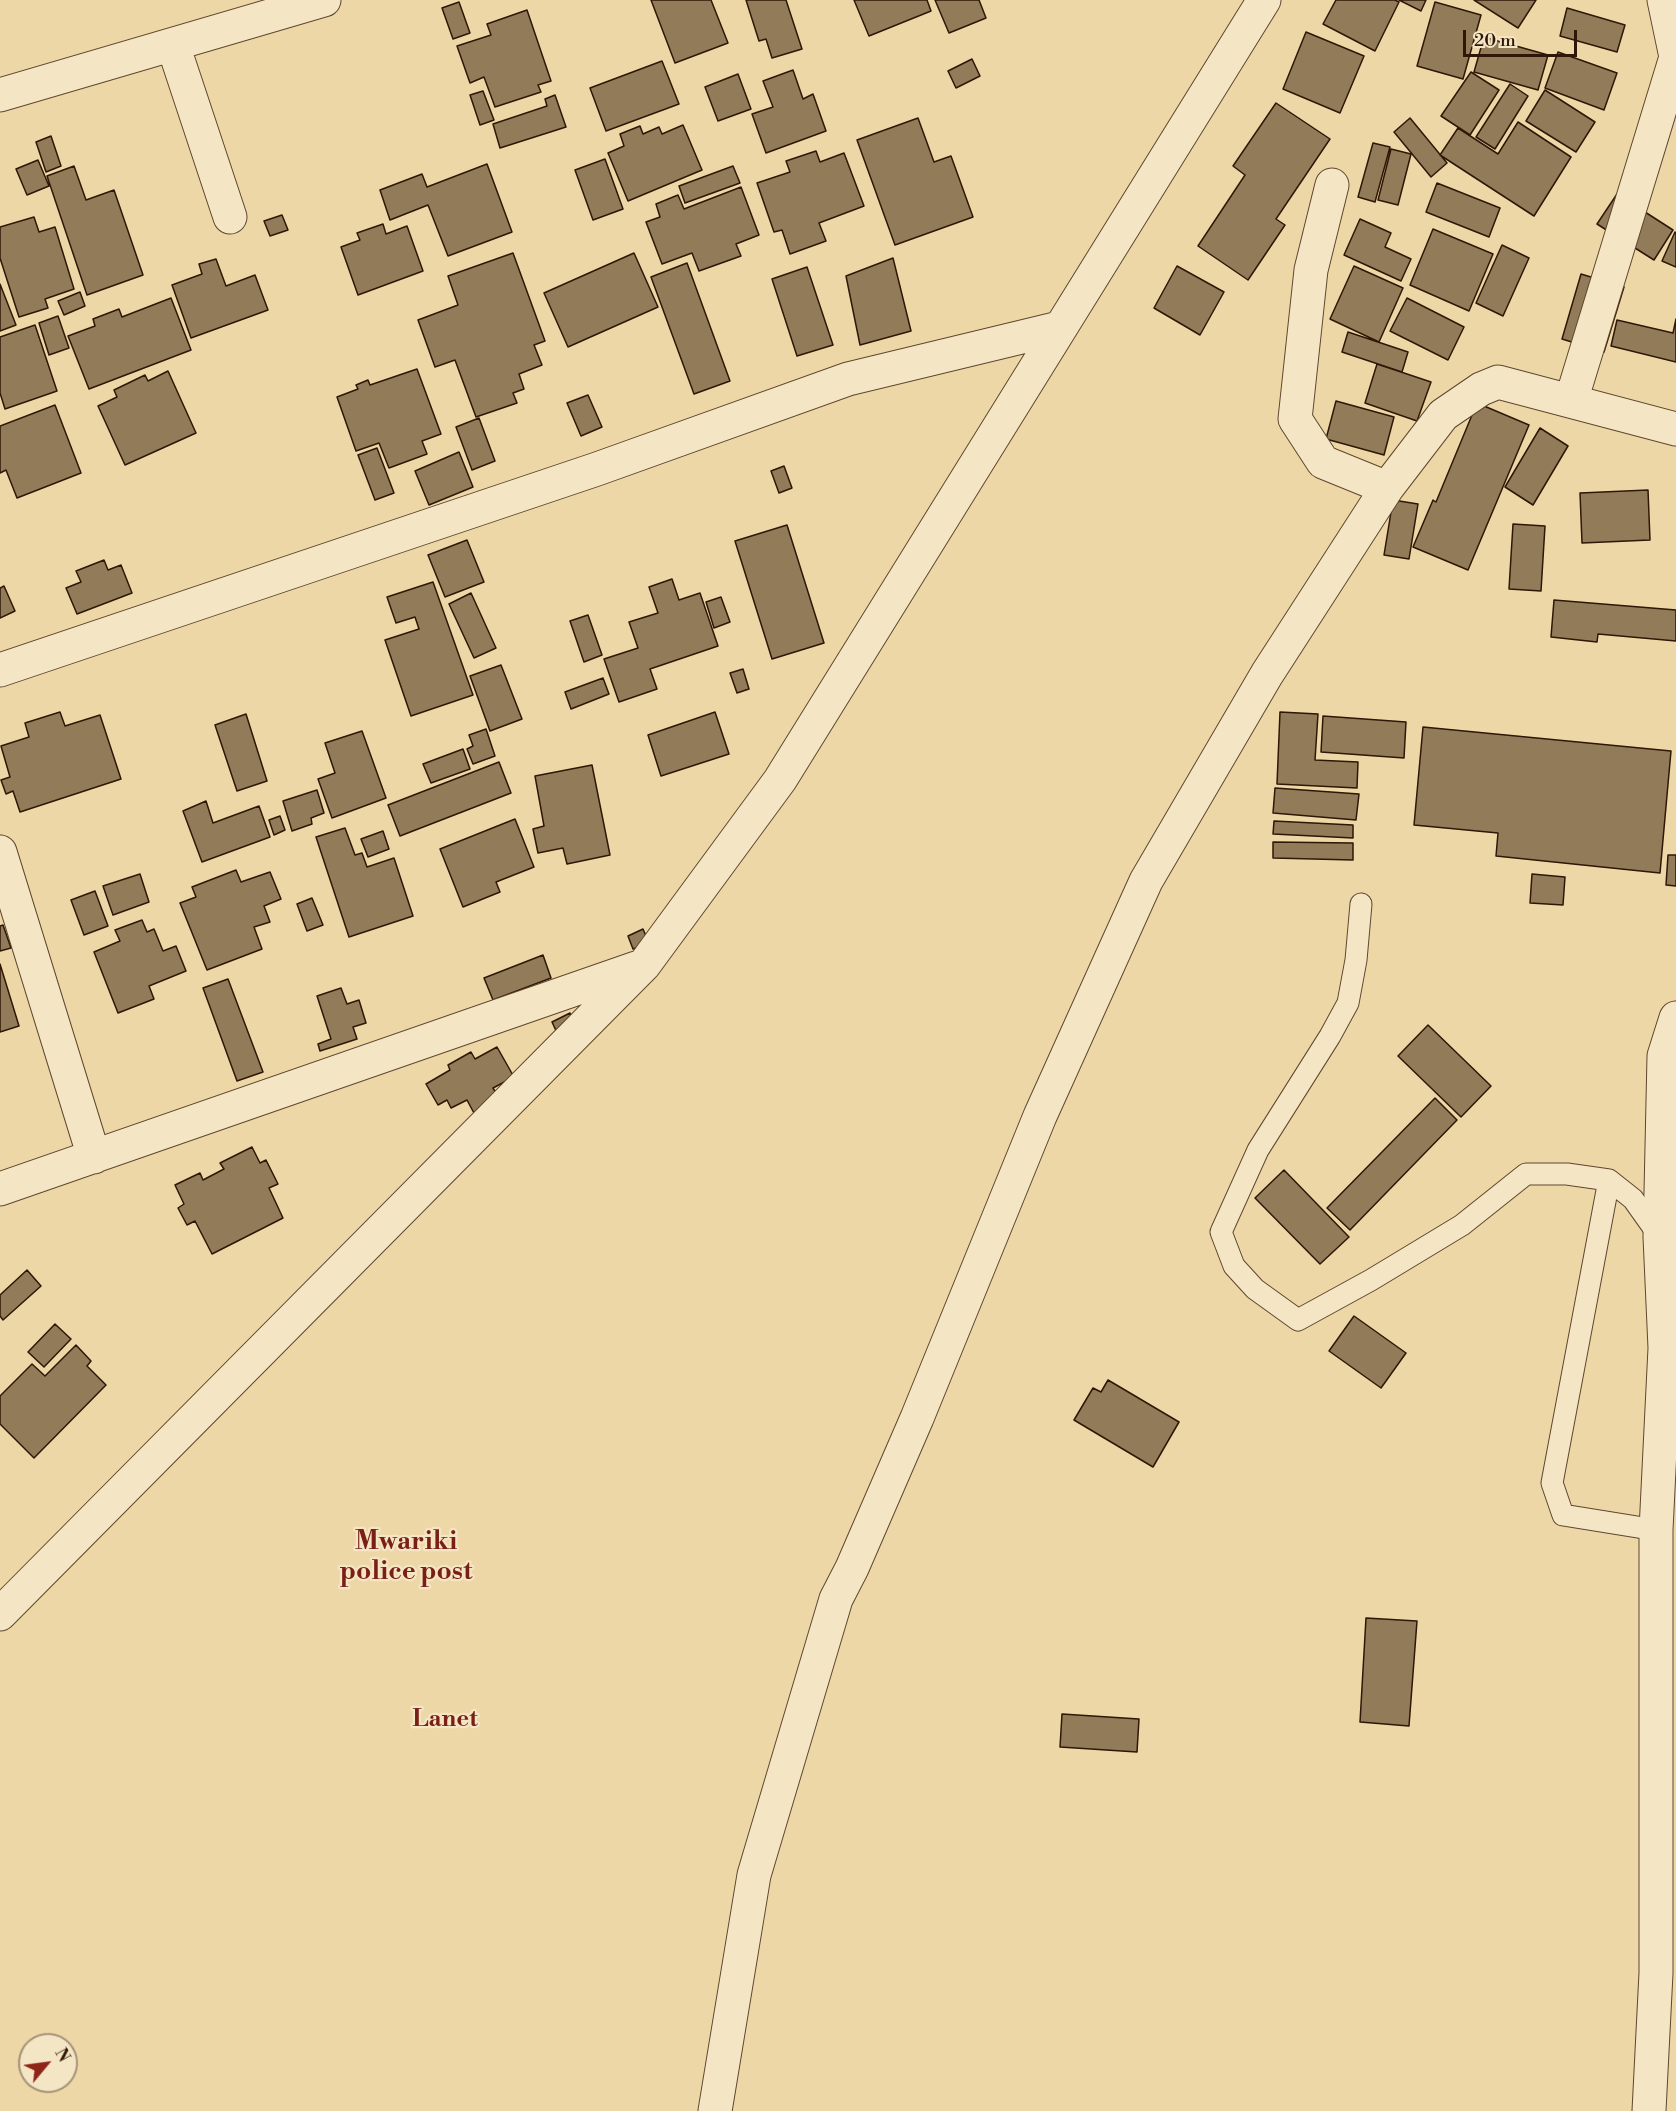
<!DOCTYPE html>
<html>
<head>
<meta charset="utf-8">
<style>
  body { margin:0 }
  #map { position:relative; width:1676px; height:2111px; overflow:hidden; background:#eed7a6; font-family:"Libre Bodoni",serif }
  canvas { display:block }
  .north { position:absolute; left:18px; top:2033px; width:60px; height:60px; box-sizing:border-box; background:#f4e5c5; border:2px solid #a59379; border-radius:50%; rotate:61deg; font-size:16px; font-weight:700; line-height:24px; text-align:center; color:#2e1706 }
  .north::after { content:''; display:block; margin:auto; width:21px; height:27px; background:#8f2418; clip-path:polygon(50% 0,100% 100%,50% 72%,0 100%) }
  .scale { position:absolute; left:1463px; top:30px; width:114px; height:27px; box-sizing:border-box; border:3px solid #2e1706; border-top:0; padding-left:8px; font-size:18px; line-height:21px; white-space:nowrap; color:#2e1706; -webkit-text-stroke:4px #f4e5c5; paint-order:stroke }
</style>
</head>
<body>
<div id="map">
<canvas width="1676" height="2111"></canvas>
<div class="north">N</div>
<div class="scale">20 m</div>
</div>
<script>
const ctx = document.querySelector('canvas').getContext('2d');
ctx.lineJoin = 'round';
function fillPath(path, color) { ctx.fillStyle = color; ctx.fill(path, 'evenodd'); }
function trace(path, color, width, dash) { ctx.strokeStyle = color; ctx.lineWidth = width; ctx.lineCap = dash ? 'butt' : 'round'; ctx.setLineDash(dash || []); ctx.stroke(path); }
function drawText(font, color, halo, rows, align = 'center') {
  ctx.font = font + ' "Libre Bodoni",serif'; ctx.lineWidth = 4.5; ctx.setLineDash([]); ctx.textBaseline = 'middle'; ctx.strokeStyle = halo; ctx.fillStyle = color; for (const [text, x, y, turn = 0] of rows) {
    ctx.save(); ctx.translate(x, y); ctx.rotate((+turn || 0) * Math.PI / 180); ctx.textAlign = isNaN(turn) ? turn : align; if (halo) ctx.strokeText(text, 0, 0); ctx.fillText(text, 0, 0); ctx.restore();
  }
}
const building = new Path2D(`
  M651 0H711L728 43 675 63Z
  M746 0H786L802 49 772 58 766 39 759 41Z
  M854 0H927L931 11 869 36Z
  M935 0H979L986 18 949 33Z
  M1336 0H1395L1399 2 1375 51 1323 24Z
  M1399 0H1426L1421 11Z
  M1474 0H1536L1518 28Z
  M459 2 470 33 453 39 442 8Z
  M1435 2 1481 15 1463 79 1417 66Z
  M1567 8 1625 25 1617 52 1560 36Z
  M527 10 551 81 538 85 541 92 495 107 484 77 470 83 457 46 491 35 487 24Z
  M1306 32 1364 56 1340 113 1283 89Z
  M1484 37 1548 55 1538 90 1474 72Z
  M1558 52 1617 73 1604 110 1545 88Z
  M972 59 980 76 956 88 948 71Z
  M662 61 679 104 606 131 590 88Z
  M793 70 803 99 813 94 826 131 766 153 752 114 773 107 763 81Z
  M1471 72 1499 90 1470 135 1441 116Z
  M738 74 751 109 718 121 705 87Z
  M1510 84 1528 96 1495 149 1476 137Z
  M1545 90 1595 122 1576 152 1526 121Z
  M483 91 494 120 480 125 470 95Z
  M555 95 566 127 500 148 493 124 547 106 545 99Z
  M1276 103 1330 139 1276 219 1285 225 1248 280 1198 246 1245 175 1233 166Z
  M918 118 934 162 951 156 973 217 895 245 857 140Z
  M1410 118 1447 163 1431 177 1394 132Z
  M1518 122 1571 157 1534 216 1440 155 1458 128 1498 154Z
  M683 125 702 170 628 201 608 153 624 146 620 134 640 126 643 134 659 127 662 134Z
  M51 136 61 166 46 172 36 142Z
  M1373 143 1390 147 1375 202 1358 197Z
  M1391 149 1411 154 1398 205 1378 200Z
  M816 151 820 162 844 153 864 206 819 223 826 241 790 254 782 230 774 232 757 183 790 172 786 161Z
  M605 159 623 209 593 220 575 170Z
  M38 160 49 186 27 195 16 169Z
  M487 164 512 232 448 256 428 205 390 220 380 190 422 174 427 187Z
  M74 166 86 200 114 190 143 275 87 295 47 176Z
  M733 166 740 183 685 203 679 186Z
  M1437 183 1500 208 1489 237 1426 212Z
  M741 187 759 235 736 244 741 256 699 271 692 253 662 264 646 222 660 217 656 204 678 195 684 209Z
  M1617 194 1673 230 1654 260 1597 224Z
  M282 215 288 230 270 236 264 221Z
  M34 217 39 232 55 227 74 289 45 299 48 308 19 317 0 258V227Z
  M1360 219 1391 233 1385 247 1411 259 1401 281 1344 255Z
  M383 224 386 234 407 226 423 271 358 295 341 247 360 240 357 233Z
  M1433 229 1493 254 1469 311 1410 285Z
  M1675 232 1676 233V267L1662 261Z
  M1502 245 1529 258 1503 316 1476 303Z
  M513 253 545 341 534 345 542 365 519 374 524 389 513 393 517 403 476 417 455 360 435 367 418 320 458 305 448 276Z
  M634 253 658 307 568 347 544 293Z
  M893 258 911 331 860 345 846 276Z
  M216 259 226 286 255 275 268 310 191 338 172 285 202 274 199 264Z
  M687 263 730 381 694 394 651 277Z
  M1177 266 1224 292 1200 335 1154 308Z
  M1354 266 1403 288 1379 342 1330 319Z
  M807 267 833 345 797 356 772 279Z
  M1581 274 1624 287 1604 352 1562 339Z
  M0 284 16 325 0 331Z
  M80 292 85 306 64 315 58 301Z
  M171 298 191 350 89 389 68 336 95 326 93 319 119 309 122 317Z
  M1407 298 1464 327 1448 360 1390 331Z
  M58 316 69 348 49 355 39 323Z
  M1676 319V362L1611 346 1617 320 1673 333Z
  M35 325 57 391 5 409 0 393V337Z
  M1348 332 1408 352 1402 372 1342 352Z
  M1377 364 1431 382 1417 421 1365 403Z
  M417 369 441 434 422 441 427 454 389 468 379 443 356 451 337 397 358 389 356 385 368 380 370 385Z
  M168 371 196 433 125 465 98 406 117 397 114 390 145 375 148 381Z
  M588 395 602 427 581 436 567 403Z
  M1336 401 1394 417 1384 455 1326 439Z
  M1477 403 1529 425 1468 570 1413 547 1433 500 1436 502Z
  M55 405 81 473 17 498 6 470 0 473V426Z
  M479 418 495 461 472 470 456 427Z
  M1540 428 1568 446 1533 505 1505 487Z
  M377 448 394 493 375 500 358 455Z
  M459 452 473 487 429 505 415 471Z
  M784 466 792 488 779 493 771 471Z
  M1648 490 1650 540 1582 543 1580 493Z
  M1393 500 1418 504 1409 559 1384 555Z
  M1513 524 1545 526 1541 591 1509 589Z
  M787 525 824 643 772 659 735 541Z
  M467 540 484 582 445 597 428 555Z
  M104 560 108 570 121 565 132 593 77 614 66 588 81 582 76 571Z
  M672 579 679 600 700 593 718 646 650 669 657 689 619 702 604 659 638 648 629 622 658 613 649 587Z
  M433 582 473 695 411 716 385 640 419 629 415 617 396 623 387 597Z
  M4 586 15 611 0 618V588Z
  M471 593 496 648 474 658 449 604Z
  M721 597 730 622 714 628 706 602Z
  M1554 600 1676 610V641L1598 634 1597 642 1551 637Z
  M588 615 602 655 584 662 570 621Z
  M501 665 522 719 490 731 470 676Z
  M743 669 749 689 737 693 730 673Z
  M603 678 609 694 571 709 565 692Z
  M60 712 65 726 100 715 121 779 20 812 13 791 6 794 1 780 10 777 1 746 29 737 25 723Z
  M715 712 729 754 661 776 648 735Z
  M1280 712 1318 714 1315 760 1358 762 1357 788 1277 784Z
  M246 714 267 781 237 791 215 725Z
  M1323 716 1406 722 1404 758 1321 752Z
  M1423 727 1671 751 1660 873 1496 856 1498 833 1414 825Z
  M486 729 495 756 473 764 467 749 473 746 469 735Z
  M362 731 386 798 332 818 318 779 335 773 325 743Z
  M463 749 470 769 431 783 423 764Z
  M499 762 511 793 400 836 388 805Z
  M592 765 610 855 567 864 563 848 538 853 533 829 544 826 535 776Z
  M1275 788 1359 794 1356 820 1273 813Z
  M317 790 324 813 311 818 312 824 292 831 283 801Z
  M206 801 213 823 259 806 270 837 202 862 183 811Z
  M280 816 285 830 274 835 269 820Z
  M515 819 534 867 496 882 500 892 463 907 440 849Z
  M1274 821 1353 825V838L1273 834Z
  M345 828 355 855 362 853 367 867 394 858 413 916 349 937 316 837Z
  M383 831 389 849 368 857 361 839Z
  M1273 842 1353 843V860L1273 858Z
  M1668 855H1676V886L1666 885Z
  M236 870 241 882 270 872 281 899 264 906 270 922 254 927 262 949 207 970 180 903 196 897 192 887Z
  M140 874 149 902 113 915 103 886Z
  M1532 874 1565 877 1563 905 1530 903Z
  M95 891 108 926 84 935 71 900Z
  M312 898 323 925 307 931 297 904Z
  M142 920 147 932 154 929 163 951 176 946 186 971 149 986 154 999 118 1013 94 952 120 941 115 930Z
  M3 925 11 948 0 951V926Z
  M643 929 649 943 633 949 628 936Z
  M543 955 551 978 493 1000 484 978Z
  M0 964 19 1026 0 1032Z
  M228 979 263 1072 237 1081 203 988Z
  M341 988 347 1004 359 1000 366 1023 353 1027 357 1039 320 1051 318 1044 331 1039 317 996Z
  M570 1013 576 1027 558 1035 552 1022Z
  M1428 1025 1491 1086 1461 1117 1398 1056Z
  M497 1047 514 1077 493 1088 501 1101 475 1115 467 1100 451 1108 447 1100 438 1105 426 1084 450 1070 448 1065 471 1052 475 1059Z
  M1435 1098 1457 1120 1350 1230 1327 1208Z
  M252 1147 260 1163 266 1160 278 1184 269 1188 283 1218 212 1254 195 1221 187 1225 178 1208 184 1204 175 1185 200 1173 203 1180 224 1169 220 1163Z
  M1284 1170 1349 1237 1320 1264 1255 1198Z
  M27 1270 41 1286 3 1320 0 1316V1295Z
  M1354 1316 1406 1353 1381 1388 1329 1351Z
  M55 1324 71 1339 44 1367 28 1352Z
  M76 1345 91 1361 87 1366 106 1385 34 1458 0 1424V1396L32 1364 45 1376Z
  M1108 1380 1179 1422 1153 1467 1074 1420 1093 1388 1101 1392Z
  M1366 1618 1417 1621 1409 1726 1360 1722Z
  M1062 1714 1139 1719 1137 1752 1060 1747Z`);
fillPath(building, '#927b59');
trace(building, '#2e1706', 1.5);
const service = new Path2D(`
  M1361 904 1356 960 1348 1003 1330 1036 1258 1150 1221 1232 1234 1266 1255 1289 1298 1320 1371 1280 1462 1225 1526 1174H1567L1609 1180 1633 1199 1660 1237
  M1609 1180 1552 1483 1563 1515 1656 1530`);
const minor = new Path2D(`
  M173 45 230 217
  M0 95 324 0
  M1332 185 1311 270 1295 419 1323 462 1387 488
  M1571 401 1676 57 1664 0
  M0 670 597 469 848 379 1059 328
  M0 852 94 1157
  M0 1189 636 968
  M0 1614 644 965 780 780 1264 0
  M715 2111 754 1875 836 1599 852 1568 917 1418 1040 1116 1146 881 1267 674 1387 488 1443 415 1481 389 1498 382 1676 429
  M1649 2111 1656 1973V1530L1665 1348 1660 1237 1664 1056 1676 1018`);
trace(service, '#5e472e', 23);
trace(minor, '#5e472e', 35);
trace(service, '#f4e5c5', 21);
trace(minor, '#f4e5c5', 33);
drawText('bold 24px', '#7a1f14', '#f4e5c5', [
  ["Lanet",445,1720]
]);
drawText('bold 26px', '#7a1f14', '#f4e5c5', [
  ["Mwariki",406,1543],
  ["police post",406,1573]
]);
</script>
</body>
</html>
